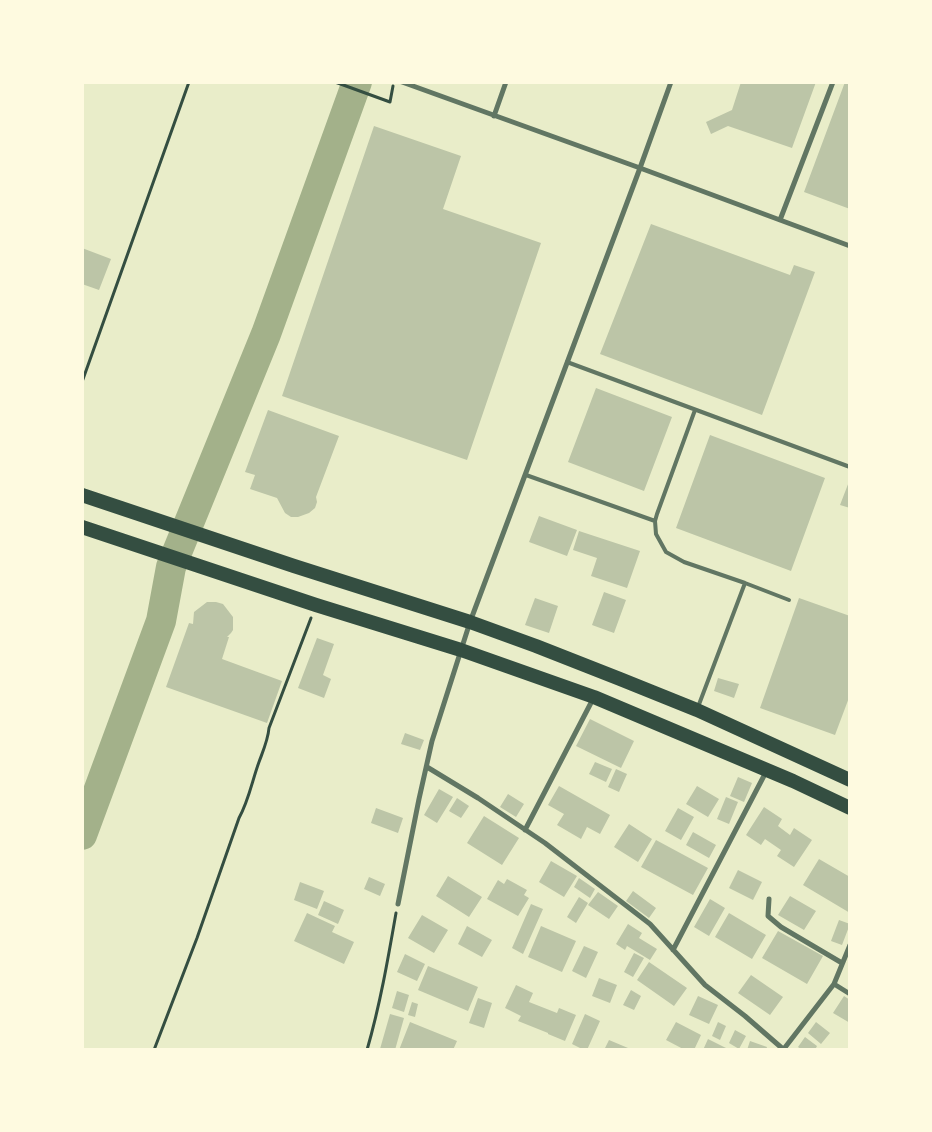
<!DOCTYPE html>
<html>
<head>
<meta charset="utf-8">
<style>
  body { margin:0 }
  #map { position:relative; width:932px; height:1132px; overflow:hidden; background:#e9edc9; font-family:"Roboto Condensed",sans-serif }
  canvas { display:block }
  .frame { position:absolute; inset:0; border:84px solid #fefae0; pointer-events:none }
</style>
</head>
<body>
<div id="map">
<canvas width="932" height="1132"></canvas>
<div class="frame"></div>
</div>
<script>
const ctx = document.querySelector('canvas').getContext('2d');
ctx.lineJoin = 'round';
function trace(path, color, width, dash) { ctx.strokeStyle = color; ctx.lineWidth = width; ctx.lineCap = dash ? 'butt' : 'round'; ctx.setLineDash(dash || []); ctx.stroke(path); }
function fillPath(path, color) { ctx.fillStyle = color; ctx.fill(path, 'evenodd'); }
trace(new Path2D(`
  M82 835 161 621 171 567 266 334 357 82`), '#a3b18a', 30);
fillPath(new Path2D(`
  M741 82H816L792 148 728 126 711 134 706 122 732 110Z
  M845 82H850V209L804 192Z
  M374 126 461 156 443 209 541 243 467 460 282 396Z
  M651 224 790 275 794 265 815 272 762 415 600 354Z
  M82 248 111 259 99 290 82 284Z
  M596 388 672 417 644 491 568 462Z
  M268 410 339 436 316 497 317 502 315 508 309 513 298 517H291L285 513 277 498 250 489 255 475 245 472Z
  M710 435 825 478 791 571 676 528Z
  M850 479V508L840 505Z
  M539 516 577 530 567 556 529 542Z
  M579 531 640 551 627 588 591 576 597 558 573 550Z
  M604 592 626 600 614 633 592 625Z
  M535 598 558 606 549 633 525 625Z
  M799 598 850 616V695L835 735 760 708Z
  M207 602H216L223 604 233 617V630L231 633 227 637H229L222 659 282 681 267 723 166 687 189 623 193 624 194 612Z
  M317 638 334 644 323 675 331 679 324 698 298 688Z
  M718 678 739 684 734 698 714 691Z
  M590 719 634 741 621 768 576 746Z
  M405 733 424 740 420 750 401 744Z
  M595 762 612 769 606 782 589 774Z
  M616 769 627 774 619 792 608 787Z
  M738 777 752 783 744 802 730 796Z
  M559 786 610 815 600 834 587 827 581 839 557 825 564 814 548 805Z
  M697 786 719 799 708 817 686 804Z
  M439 789 453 797 437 823 424 815Z
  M508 794 524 804 516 817 500 807Z
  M726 797 738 802 729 824 717 819Z
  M457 798 469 806 461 818 449 811Z
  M764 807 782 819 778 826 790 835 794 828 812 840 794 867 777 856 781 850 765 839 761 845 746 835Z
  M376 808 403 818 398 833 371 823Z
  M678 808 694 817 681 840 665 831Z
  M484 816 519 838 502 865 467 843Z
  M629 824 652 839 638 862 614 847Z
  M693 832 716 845 709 858 686 845Z
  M656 840 708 868 693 895 641 867Z
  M819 859 850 877V913L803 885Z
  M551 861 577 876 564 897 539 882Z
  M738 870 762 882 753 900 729 888Z
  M448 876 482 897 469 917 436 896Z
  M369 877 385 884 380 896 364 889Z
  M579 878 595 889 590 898 574 887Z
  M507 879 527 890 524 895 529 898 518 916 487 899 498 880 504 884Z
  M300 882 324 891 317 909 294 900Z
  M633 891 656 908 649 918 626 901Z
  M598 892 618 906 609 919 588 905Z
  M790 896 816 911 804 930 778 915Z
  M579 897 588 903 576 923 567 917Z
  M710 899 725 908 709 936 694 927Z
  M324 901 344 910 338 924 318 915Z
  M531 904 543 909 523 954 512 948Z
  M307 913 335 926 332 932 354 942 344 964 294 941Z
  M729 913 766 935 752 959 715 937Z
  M422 915 448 930 434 953 408 938Z
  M839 920 850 924 842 945 831 941Z
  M628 924 642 933 639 938 657 949 650 960 627 946 625 950 616 944Z
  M467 926 492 940 482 957 458 944Z
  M541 926 576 941 562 972 528 957Z
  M778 931 823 956 807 984 762 958Z
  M584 946 598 952 586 978 572 971Z
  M634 953 644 958 633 977 624 972Z
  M405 954 425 964 417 981 397 972Z
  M649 962 687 988 674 1006 637 980Z
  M428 966 478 987 468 1011 418 990Z
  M751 975 783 997 770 1015 738 993Z
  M599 978 617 985 610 1003 592 996Z
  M516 985 533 993 529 1002 557 1013 559 1008 576 1015 565 1041 548 1034V1033L518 1021 521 1016 505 1008Z
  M631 990 641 996 634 1010 623 1005Z
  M397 991 409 995 404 1012 392 1008Z
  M698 996 718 1005 709 1024 689 1015Z
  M844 996 850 1000V1023L833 1013Z
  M478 998 492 1003 484 1028 469 1023Z
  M412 1002 418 1004 415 1017 408 1015Z
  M390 1014 404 1018 395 1050H381L380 1049Z
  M585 1014 600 1021 587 1050H584L572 1044Z
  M410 1022 457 1041 453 1050H399Z
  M676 1022 701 1035 694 1050H685L666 1040Z
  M718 1022 726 1026 720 1040 712 1036Z
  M816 1022 830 1033 821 1044 808 1033Z
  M735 1030 746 1036 739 1049 729 1043Z
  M805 1037 817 1046 815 1050H802L798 1047Z
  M708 1039 730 1050H703Z
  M609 1040 628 1048 627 1050H604Z
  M750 1041 767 1047 766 1050H747Z`), '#bcc5a7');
trace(new Path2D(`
  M335 82 390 102 393 86
  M82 382 189 82
  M154 1050 197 938 239 818C249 800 252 781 259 762 263 751 268 740 269 728L311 618
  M367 1050C380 1005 388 959 396 913`), '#344e41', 3);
trace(new Path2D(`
  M567 362 850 467
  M695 410 657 514 655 521 656 534 666 552 684 562 745 583 789 600
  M526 475 655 521
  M698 707 745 583`), '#617663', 4);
trace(new Path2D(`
  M402 82 640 168 850 246
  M494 116 506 82
  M780 220 833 82
  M427 767 478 798 545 843 650 924 705 985 745 1016 783 1049
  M525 830 594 697
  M769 899 768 916 781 927 842 963
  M398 904 419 799 432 741 470 622 640 168 671 82
  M673 950 767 770
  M834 984 850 994
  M783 1050 834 984 850 945`), '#617663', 5);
trace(new Path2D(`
  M82 495 294 566 470 622 536 646 620 679 697 710 850 780
  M82 527 316 605 461 650 594 697 793 781 850 808`), '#344e41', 14);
</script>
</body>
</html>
